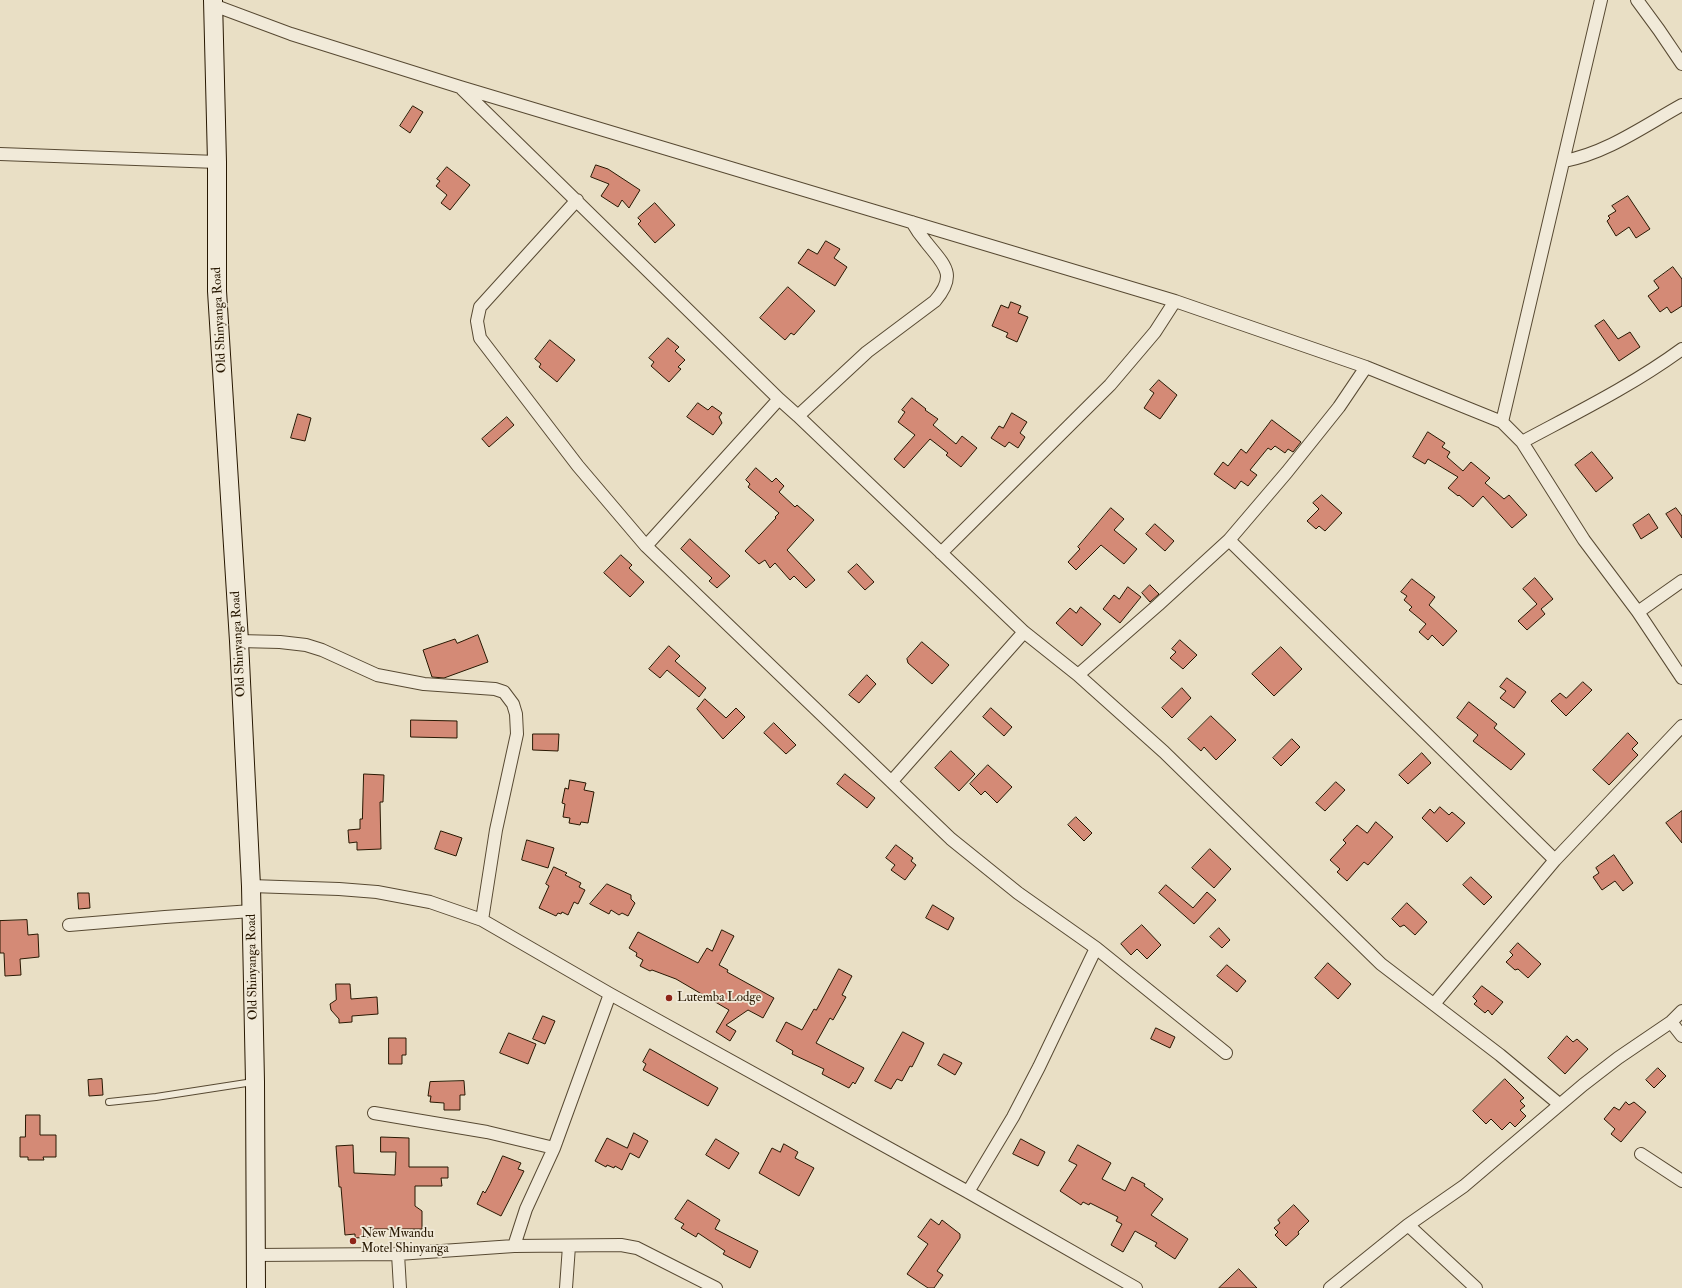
<!DOCTYPE html>
<html>
<head>
<meta charset="utf-8">
<style>
  body { margin:0 }
  canvas { display:block; background:#e9dfc5 }
</style>
</head>
<body>
<canvas width="1682" height="1288"></canvas>
<script>
const ctx = document.querySelector('canvas').getContext('2d');
ctx.lineJoin = 'round';
function fillPath(path, color) { ctx.fillStyle = color; ctx.fill(path, 'evenodd'); }
function trace(path, color, width, dash) { ctx.strokeStyle = color; ctx.lineWidth = width; ctx.lineCap = dash ? 'butt' : 'round'; ctx.setLineDash(dash || []); ctx.stroke(path); }
function drawText(font, color, halo, rows, align = 'center') {
  ctx.font = font + ' "IM FELL Double Pica",serif'; ctx.lineWidth = 3.5; ctx.setLineDash([]); ctx.textBaseline = 'middle'; ctx.strokeStyle = halo; ctx.fillStyle = color; for (const [text, x, y, turn = 0] of rows) {
    ctx.save(); ctx.translate(x, y); ctx.rotate((+turn || 0) * Math.PI / 180); ctx.textAlign = isNaN(turn) ? turn : align; if (halo) ctx.strokeText(text, 0, 0); ctx.fillText(text, 0, 0); ctx.restore();
  }
}
const building = new Path2D(`
  M413 106 423 112 410 133 400 126Z
  M596 165 608 169 640 190 629 208 622 200 618 207 601 196 609 184 591 177Z
  M447 167 470 185 450 210 441 203 447 195 436 186 440 181 437 179Z
  M1628 196 1650 229 1636 238 1629 227 1616 236 1607 221 1610 218 1608 216 1616 211 1612 206Z
  M655 203 675 225 655 243 638 224 641 221 638 218Z
  M826 241 840 249 834 258 847 267 835 286 798 263 808 249 817 254Z
  M1673 267 1682 279V306L1671 313 1667 307 1660 312 1648 296 1659 288 1654 281Z
  M788 287 815 311 794 335 791 333 785 340 760 318Z
  M1011 302 1021 306 1018 313 1028 317 1017 342 1006 337 1008 333 992 326 1001 305 1008 308Z
  M1604 320 1618 339 1630 332 1640 347 1619 361 1595 326Z
  M668 338 679 347 675 351 685 360 678 367 681 369 669 382 651 366 654 362 649 358Z
  M550 340 575 360 557 382 539 367 541 364 535 359Z
  M1159 380 1177 395 1160 419 1144 408 1154 393 1150 390Z
  M912 398 926 409 925 410 938 419 933 425 956 444 962 436 977 448 961 467 946 455 948 453 930 439 904 468 894 459 915 435 898 422 905 412 902 410Z
  M698 403 708 410 712 406 722 413 719 417 722 423 713 435 687 417Z
  M1012 413 1027 422 1020 433 1025 437 1018 448 1009 442 1005 447 991 438 999 426 1003 428Z
  M298 414 311 418 305 441 291 438Z
  M507 417 514 425 489 447 482 439Z
  M1272 420 1301 442 1293 452 1288 449 1285 453 1275 446 1271 450 1268 448 1250 470 1257 475 1248 486 1241 481 1235 489 1214 474 1223 462 1228 466 1241 449 1246 453Z
  M1428 432 1445 443 1442 447 1450 452 1447 457 1463 471 1471 462 1490 478 1485 483 1504 499 1509 495 1527 515 1512 528 1483 496 1473 507 1459 495 1458 496 1448 488 1458 477 1428 459 1425 464 1413 457Z
  M1592 452 1613 478 1596 492 1575 465Z
  M756 468 772 482 776 478 784 486 779 492 795 507 797 505 814 520 787 550 815 580 806 588 794 576 790 580 775 563 770 568 765 560 759 564 745 551 776 518 775 517 779 513 748 487 750 484 746 480Z
  M1322 495 1342 513 1325 531 1319 526 1316 529 1307 521 1319 509 1313 503Z
  M1111 508 1124 519 1114 530 1137 549 1124 564 1101 545 1076 570 1068 562 1080 549 1078 547Z
  M1676 508 1682 516V538L1666 514Z
  M1649 514 1658 528 1641 539 1633 525Z
  M1155 524 1174 541 1165 551 1146 534Z
  M690 539 730 576 717 588 709 581 712 578 681 549Z
  M621 555 632 565 629 568 644 582 630 597 604 573Z
  M857 564 874 582 865 590 848 572Z
  M1535 578 1553 599 1541 609 1545 614 1527 630 1518 621 1537 604 1523 589Z
  M1412 579 1435 597 1429 605 1457 631 1443 646 1432 635 1428 640 1419 632 1426 624 1409 610 1412 607 1404 600 1407 596 1401 592Z
  M1150 585 1159 594 1150 602 1142 593Z
  M1128 587 1141 597 1120 623 1103 609 1114 595 1119 599Z
  M1081 607 1101 624 1082 646 1056 623 1070 608 1076 613Z
  M478 635 488 662 444 678 432 677 423 650 455 639 457 643Z
  M1180 640 1197 655 1183 669 1170 658 1176 652 1172 649Z
  M922 642 949 665 932 684 908 663 907 659Z
  M669 646 680 656 675 661 706 688 699 697 667 670 660 678 649 669Z
  M1281 647 1302 669 1274 696 1252 674Z
  M867 675 876 684 859 703 849 695Z
  M1507 678 1526 692 1514 708 1500 698 1506 691 1500 687Z
  M1583 682 1592 690 1566 716 1551 701 1560 693 1566 698Z
  M1182 688 1191 698 1172 718 1162 708Z
  M705 699 726 718 736 708 745 717 723 739 697 709Z
  M1469 702 1497 724 1494 728 1525 754 1511 770 1473 741 1478 735 1457 718Z
  M991 708 1012 727 1004 736 983 717Z
  M1211 716 1236 740 1216 760 1204 747 1201 751 1188 739Z
  M411 720 457 721V738L411 737Z
  M774 723 796 745 786 754 764 733Z
  M1628 733 1638 743 1632 749 1638 755 1609 785 1593 770Z
  M533 734H559L558 751 533 750Z
  M1292 739 1300 747 1281 766 1273 758Z
  M951 751 975 774 959 791 935 768Z
  M1422 753 1431 763 1408 784 1399 775Z
  M988 765 1012 787 997 803 985 791 981 795 970 784Z
  M364 774 384 775 383 802H380L381 849 357 850V842L349 843 348 830 360 829V819H362Z
  M845 774 875 798 867 808 837 784Z
  M570 780 586 783 584 790 594 792 588 823 581 822 580 825 569 823 570 818 563 817 565 804 562 803 565 788 568 789Z
  M1336 782 1345 790 1325 811 1316 803Z
  M1440 807 1449 815 1452 812 1465 823 1447 842 1422 818 1430 809 1434 813Z
  M1682 811V843L1666 823Z
  M1076 817 1092 833 1084 841 1068 825Z
  M1376 822 1393 837 1368 865 1364 862 1347 881 1337 872 1340 869 1330 860 1346 843 1343 840 1357 825 1367 833Z
  M441 831 462 838 456 856 435 849Z
  M527 840 554 848 548 868 522 860Z
  M896 845 913 858 911 861 916 865 905 880 891 870 895 865 886 858Z
  M1210 849 1231 869 1214 888 1192 868Z
  M1614 855 1633 883 1623 891 1615 881 1602 890 1593 877 1599 873 1596 868Z
  M554 867 567 873 565 875 581 883 579 887 585 890 578 904 574 902 568 915 562 912 561 914 558 913 556 916 539 908 549 886 546 884Z
  M1471 877 1492 897 1484 905 1463 885Z
  M607 884 631 895V899L635 903 628 916 622 913 619 915 611 910 609 914 590 904Z
  M1166 885 1193 908 1207 892 1216 900 1194 924 1159 893Z
  M78 893H89L90 908 79 909Z
  M1407 903 1427 922 1415 935 1404 925 1400 927 1392 919Z
  M933 905 954 918 948 930 926 918Z
  M27 920 28 935 38 934 39 957 20 959 21 975 5 976 4 953H0V921Z
  M1142 925 1161 945 1147 959 1137 949 1131 955 1121 944Z
  M1219 928 1230 940 1222 948 1210 937Z
  M722 930 734 936 719 965 728 970 727 972 774 998 763 1018 748 1010 726 1025 736 1031 730 1041 716 1032 729 1010 676 979 652 970 650 971 640 966 643 960 636 956 637 953 629 948 638 932 698 963 707 948 712 951Z
  M1518 943 1541 964 1528 978 1518 969 1515 970 1506 962 1513 955 1510 952Z
  M1328 963 1351 984 1338 999 1315 978Z
  M1227 965 1246 981 1237 992 1217 976Z
  M839 969 852 976 842 995 846 997 833 1020 830 1018 816 1043 864 1068 855 1084 853 1082 849 1088 822 1074 824 1069 792 1054 793 1051 776 1041 786 1022 802 1030 814 1009 816 1010Z
  M336 984H350L351 999 377 997 378 1014 352 1016V1022L339 1023V1019L331 1010 330 1004 336 1000Z
  M1482 986 1503 1002 1492 1015 1488 1010 1485 1013 1474 1004 1477 1001 1473 997Z
  M543 1016 555 1021 545 1044 533 1039Z
  M1156 1028 1175 1037 1170 1048 1151 1039Z
  M903 1032 924 1043 912 1067 910 1066 902 1081 897 1079 891 1089 875 1081Z
  M509 1033 536 1044 528 1064 500 1053Z
  M1567 1036 1573 1042 1577 1039 1588 1049 1565 1074 1548 1058Z
  M389 1038H406V1055H402V1064H389Z
  M650 1049 718 1088 708 1106 643 1070 646 1064 643 1062Z
  M944 1054 962 1063 955 1075 938 1065Z
  M1658 1068 1666 1076 1654 1088 1646 1080Z
  M102 1079 103 1095 89 1096 88 1080Z
  M1505 1079 1524 1098 1520 1101 1525 1106 1520 1110 1526 1116 1515 1127 1510 1122 1502 1130 1491 1119 1486 1124 1473 1111Z
  M464 1081 465 1095H460V1110H444V1103L430 1102 431 1096H428L430 1082Z
  M1626 1102 1629 1105 1634 1102 1646 1112 1621 1142 1611 1134 1615 1129 1604 1119 1614 1107 1619 1110Z
  M26 1115H40V1135H56V1157H43L44 1160H28V1157H20V1137H25Z
  M634 1133 648 1141 639 1158 630 1153 622 1170 615 1166 614 1168 607 1165 606 1167 595 1161 607 1138 627 1148Z
  M381 1137 409 1138V1167H448V1178H441L442 1186H415V1206L422 1211V1229H373V1234H370V1237L355 1238V1234L345 1235 341 1187H339L336 1146 353 1145 354 1173 395 1175 396 1152H381Z
  M716 1139 739 1153 729 1169 706 1155Z
  M1021 1139 1045 1152 1038 1166 1013 1154Z
  M784 1144 798 1152 795 1158 814 1168 799 1196 759 1173 772 1148 780 1152Z
  M1078 1145 1111 1163 1102 1179 1125 1191 1132 1177 1145 1184 1144 1186 1163 1199 1151 1215 1188 1239 1175 1259 1155 1246 1157 1243 1135 1231 1123 1252 1111 1245 1122 1224 1116 1221 1118 1217 1090 1203 1089 1205 1083 1202 1081 1205 1060 1191 1077 1165 1069 1161Z
  M503 1156 521 1163 518 1169 524 1171 501 1216 477 1204 483 1191 485 1193 490 1184Z
  M688 1200 720 1220 715 1229 758 1251 750 1268 723 1254 725 1251 698 1233 696 1237 681 1228 684 1224 675 1219Z
  M1294 1205 1309 1221 1298 1232 1299 1234 1286 1246 1275 1235 1278 1232 1274 1228 1280 1223 1278 1220Z
  M931 1219 939 1225 942 1220 960 1234V1238L937 1271 943 1275 934 1288H928L907 1274 928 1244 918 1237Z
  M1239 1269 1257 1288H1219Z`);
fillPath(building, '#d48a76');
trace(building, '#281802', 1);
const lane = new Path2D(`
  M109 1102 156 1097 253 1082`);
const street = new Path2D(`
  M1637 0 1659 30 1682 64
  M213 5 291 34 460 87 1175 301 1366 367 1502 422 1522 442 1584 540 1638 612 1682 678
  M462 89 779 399 798 416 1024 632 1078 675 1164 752 1381 964 1500 1055 1559 1104
  M0 154 217 162
  M1564 161C1607 153 1644 126 1682 105
  M577 200 480 307 477 321 480 338 578 466 646 546 951 839 1018 893 1096 948 1226 1053
  M798 416 867 352 935 301C958 274 944 265 926 242 921 236 916 229 912 222
  M1502 422 1601 0
  M1522 442C1576 413 1633 385 1682 349
  M1229 540 1555 860
  M646 546 779 399
  M941 553 1110 385 1155 332 1175 301
  M1638 612 1682 581
  M239 641 280 642 306 645 322 650 377 675 424 684 495 689 504 692 513 704 516 714 517 734 496 830 482 920
  M1078 675 1158 605 1229 540 1287 472 1339 407 1366 367
  M892 781 1024 632
  M251 886 339 889 377 892 430 902 482 920 610 994 968 1192 1136 1288
  M69 925 165 917 252 911
  M1434 1004 1555 860 1682 726
  M1671 1022 1682 1036
  M374 1113 487 1132 554 1148
  M1641 1154 1682 1181
  M968 1192 1013 1117 1039 1067 1096 948
  M1408 1225 1476 1288
  M514 1246 526 1209 554 1148 610 994
  M398 1254 400 1288
  M255 1255 398 1254 514 1246 621 1245 637 1248 716 1288
  M566 1288 569 1246
  M1330 1288 1408 1225 1464 1186 1583 1085 1618 1058 1671 1022 1682 1011`);
const secondary = new Path2D(`
  M213 0 217 162V291L239 641 251 886 255 1082 256 1288`);
trace(lane, '#584a33', 8);
trace(street, '#584a33', 14);
trace(secondary, '#281802', 20);
trace(lane, '#f1ead9', 6);
trace(street, '#f1ead9', 12);
trace(secondary, '#f1ead9', 18);
for (const [x, y, r, color] of [
  [669,998,4,"#8f2418"],
  [353,1241,4,"#8f2418"]
]) { const dot = new Path2D(); dot.arc(x, y, r, 0, 2 * Math.PI); ctx.fillStyle = color; ctx.fill(dot); trace(dot, '#f1ead9', 1.5); }
drawText('13px', '#281802', '#f1ead9', [
  ["Old Shinyanga Road",220,320,-93],
  ["Old Shinyanga Road",239,644,-93],
  ["Old Shinyanga Road",253,967,-91]
]);
drawText('13px', '#281802', '#f1ead9', [
  ["Lutemba Lodge",677,998],
  ["New Mwandu",361,1234],
  ["Motel Shinyanga",361,1249]
], 'left');
</script>
</body>
</html>
